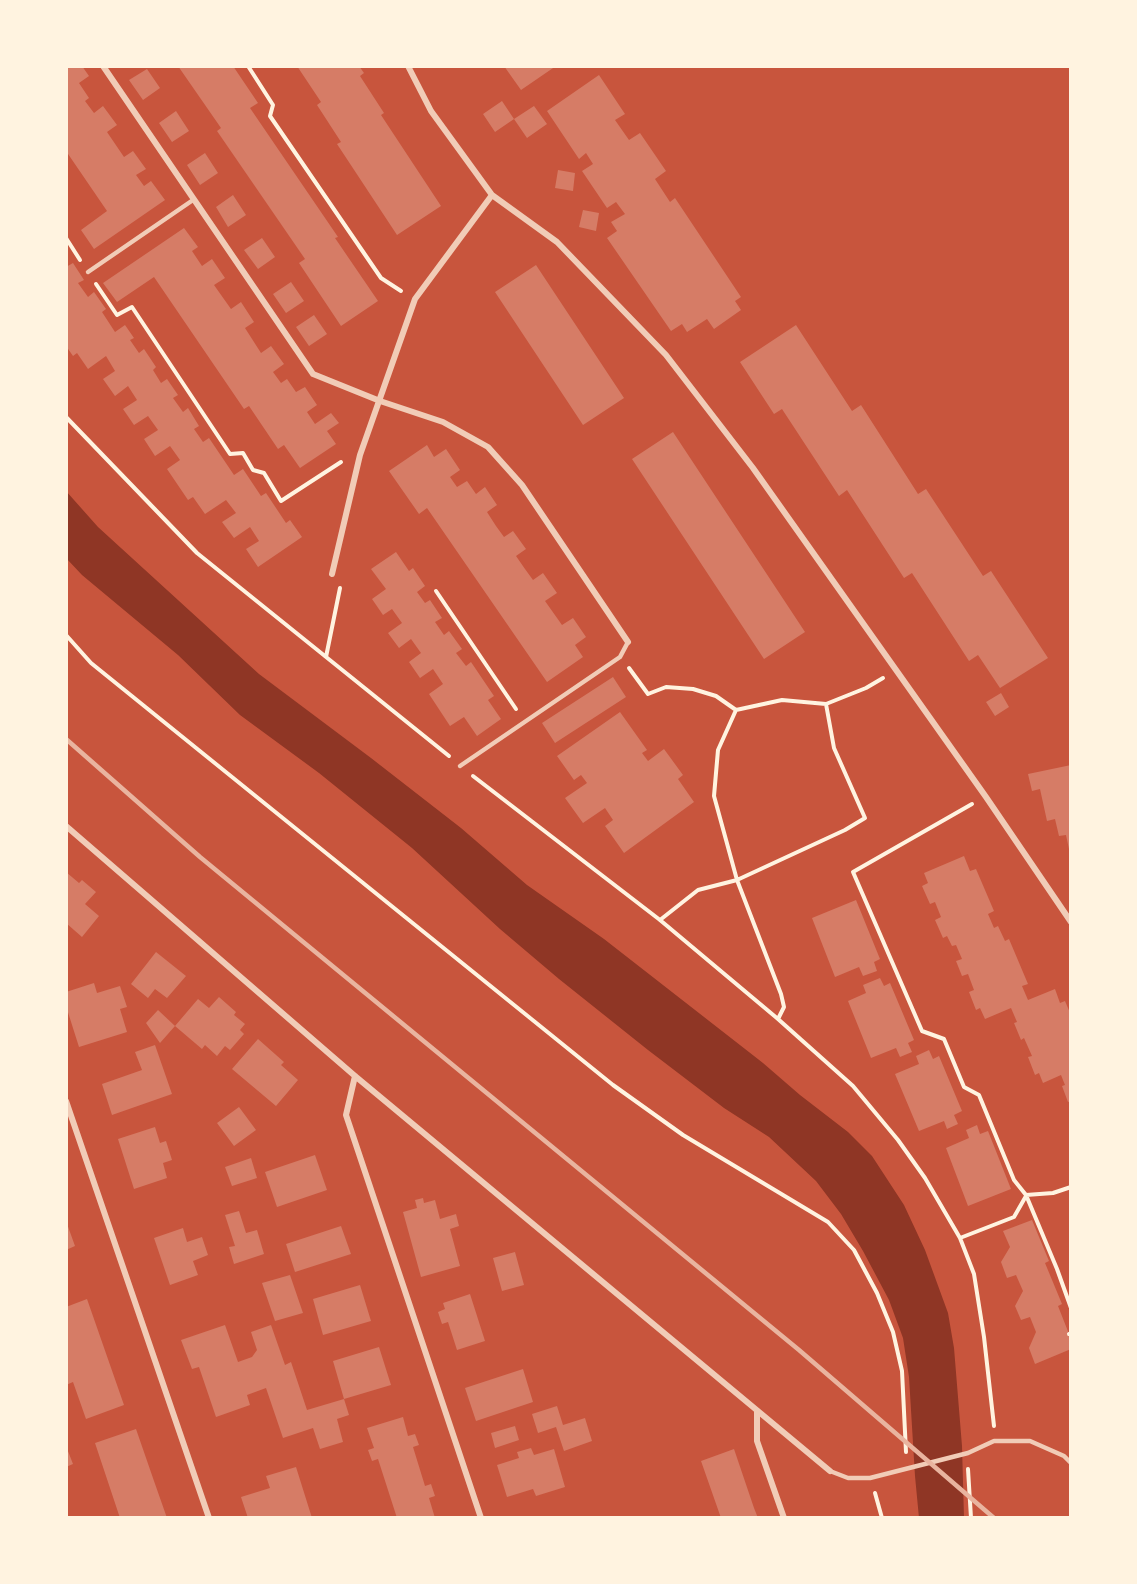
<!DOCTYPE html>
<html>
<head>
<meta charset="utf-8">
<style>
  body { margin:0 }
  #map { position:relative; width:1137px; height:1584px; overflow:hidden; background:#c8553d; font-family:"Space Grotesk",sans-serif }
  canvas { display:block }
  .frame { position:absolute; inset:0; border:68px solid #fff3e0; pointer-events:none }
</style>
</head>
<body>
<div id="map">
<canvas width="1137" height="1584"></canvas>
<div class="frame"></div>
</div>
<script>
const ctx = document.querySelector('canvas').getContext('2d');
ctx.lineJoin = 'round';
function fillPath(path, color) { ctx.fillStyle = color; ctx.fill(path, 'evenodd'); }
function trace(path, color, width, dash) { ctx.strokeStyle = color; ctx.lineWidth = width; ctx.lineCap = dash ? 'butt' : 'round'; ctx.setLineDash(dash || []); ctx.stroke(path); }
fillPath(new Path2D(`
  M66 491 98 527 259 674 371 758 461 828 527 885 604 939 763 1063 800 1095 848 1132 872 1156 904 1205 925 1250 948 1313 954 1348 962 1446 964 1518H919L915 1476 909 1377 903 1338 889 1300 863 1251 841 1214 816 1181 769 1137 724 1108 648 1050 559 979 500 929 412 848 319 773 240 715 178 655 82 575 66 558Z`), '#8f3625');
fillPath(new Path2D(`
  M66 66H82L89 76 79 83 89 98 85 101 94 113 103 106 117 125 107 132 124 157 133 151 146 169 136 175 144 186 151 181 165 200 94 249 81 230 107 211 66 151Z
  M178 66H233L258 103 250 108 338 237 335 238 378 301 341 326 299 263 305 259 217 131 221 128Z
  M297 66H359L364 73 360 76 384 113 381 115 441 206 397 235 337 144 341 142 317 105 321 102Z
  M504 66H556L521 90Z
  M147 69 160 88 143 100 129 80Z
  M599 75 625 114 615 120 629 140 640 133 666 171 655 179 670 202 675 198 741 297 735 301 741 310 714 329 707 319 687 332 682 324 671 331 607 238 617 231 611 222 625 214 616 202 607 208 582 171 593 164 586 153 579 159 547 111Z
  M502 101 514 119 495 132 483 114Z
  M534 106 547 124 527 138 514 119Z
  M176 111 189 131 172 142 159 123Z
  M205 153 218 173 200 185 187 165Z
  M558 170 575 173 573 191 555 188Z
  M233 195 246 215 228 227 216 207Z
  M583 210 599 213 596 231 579 227Z
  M184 228 198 247 192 251 202 266 212 259 225 278 214 285 231 309 241 302 254 322 245 328 261 353 271 346 284 364 273 372 281 383 287 379 296 392 305 387 317 405 307 412 315 424 331 413 339 423 327 431 336 444 300 468 284 445 278 449 249 406 244 409 154 277 117 302 103 283Z
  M262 238 275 257 258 269 244 250Z
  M73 263 84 280 78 283 88 297 94 292 106 309 102 312 115 332 125 325 134 338 130 340 139 353 144 349 156 367 153 370 161 383 167 379 178 395 173 398 183 412 188 408 199 426 194 429 203 442 209 438 234 475 243 469 261 496 266 493 286 523 290 520 302 537 258 567 246 549 259 541 250 527 234 538 222 522 236 513 226 500 205 514 193 497 188 500 167 469 180 460 170 446 155 456 144 439 158 430 148 416 134 425 123 409 137 400 128 386 115 396 103 379 115 371 106 356 88 369 77 353 73 356 66 346V267Z
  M536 265 624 398 583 425 495 292Z
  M291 282 304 301 286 313 273 294Z
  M314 315 327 334 309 346 296 327Z
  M796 325 852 411 861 405 918 494 926 489 983 576 991 571 1048 658 1000 688 978 655 969 661 912 573 904 578 847 490 839 496 782 409 774 414 740 362Z
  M673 432 805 632 764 659 632 459Z
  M427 445 434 457 446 449 460 470 450 477 457 487 467 481 476 494 485 487 497 505 487 512 496 526 504 537 513 531 526 549 516 556 525 569 533 580 543 573 557 593 545 601 562 625 573 618 586 637 575 645 583 657 547 682 427 508 419 514 389 471Z
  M396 552 409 571 413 568 425 586 417 592 425 603 430 600 442 618 435 622 444 635 449 631 462 649 456 653 466 666 471 662 494 696 488 700 501 719 477 736 464 717 450 726 429 694 443 684 433 669 420 678 409 662 421 653 411 639 399 648 388 633 402 623 392 609 383 615 372 599 386 589 371 569Z
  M613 677 626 697 555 743 542 723Z
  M1001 693 1009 707 995 716 986 702Z
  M620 712 647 750 642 753 648 761 664 749 683 775 678 779 694 802 624 853 605 826 613 820 605 808 583 823 565 798 587 783 581 775 574 780 557 756Z
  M1071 765V848L1069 849 1066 835 1059 836 1055 819 1047 821 1040 789 1032 791 1028 774Z
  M964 856 970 871 976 869 994 911 988 914 994 928 998 926 1005 941 1009 939 1028 984 1022 986 1028 1000 1055 989 1060 1003 1065 1001 1071 1015V1101L1068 1102 1062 1086 1065 1085 1061 1075 1043 1083 1039 1073 1035 1075 1028 1057 1032 1056 1024 1038 1021 1040 1014 1023 1017 1022 1011 1008 985 1019 980 1008 976 1010 969 992 974 990 968 974 962 976 956 961 962 959 956 945 952 946 947 936 943 938 935 920 941 917 935 902 930 904 922 886 928 883 924 873Z
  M66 872 79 883 82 880 96 892 85 904 99 916 82 937 66 923Z
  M856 900 880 959 874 962 877 971 863 976 859 967 835 977 812 918Z
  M156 952 186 976 167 998 155 989 148 998 131 984Z
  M880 978 884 986 890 983 914 1040 908 1043 912 1052 900 1057 896 1048 871 1058 848 1001 866 993 863 985Z
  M94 983 97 993 120 986 127 1007 120 1009 127 1032 79 1047 66 1006V992Z
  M219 997 236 1012 234 1015 245 1024 240 1030 244 1034 230 1050 225 1046 217 1056 205 1045 202 1049 175 1026 198 999 209 1008Z
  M158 1010 175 1026 160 1043 146 1023Z
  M258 1039 284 1062 281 1065 298 1080 276 1106 232 1069Z
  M155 1045 172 1094 112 1115 102 1084 142 1070 135 1052Z
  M929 1050 933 1059 939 1056 962 1111 954 1115 958 1124 947 1129 944 1121 919 1131 895 1074 919 1064 916 1056Z
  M239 1107 256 1130 234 1146 217 1123Z
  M977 1125 980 1134 988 1131 1011 1189 968 1206 946 1148 969 1138 966 1130Z
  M155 1127 160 1143 166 1141 172 1160 163 1163 167 1178 134 1189 118 1139Z
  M315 1155 327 1190 277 1207 265 1172Z
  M251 1158 257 1178 232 1186 225 1167Z
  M423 1198 424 1203 435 1200 440 1219 456 1214 459 1226 450 1229 460 1266 421 1277 403 1212 417 1208 415 1200Z
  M239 1211 246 1233 257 1230 264 1254 234 1264 229 1247 235 1246 225 1215Z
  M1032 1220 1049 1261 1045 1263 1062 1304 1058 1306 1071 1339V1349L1035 1364 1029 1348 1036 1332 1030 1317 1021 1320 1015 1306 1023 1291 1016 1275 1007 1278 1001 1262 1010 1247 1003 1231Z
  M66 1221 75 1246 66 1250Z
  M341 1226 351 1254 295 1272 286 1244Z
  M183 1228 187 1242 202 1237 208 1255 193 1261 198 1275 170 1285 154 1238Z
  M515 1252 524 1285 502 1291 493 1258Z
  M290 1275 303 1313 275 1321 262 1283Z
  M360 1285 371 1321 323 1335 313 1299Z
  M470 1294 485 1341 457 1350 448 1322 442 1324 438 1312 445 1309 443 1303Z
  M87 1299 124 1405 86 1419 73 1382 66 1385V1307Z
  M225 1325 238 1362 252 1357 257 1350 251 1332 271 1325 285 1365 291 1362 307 1410 344 1399 349 1415 337 1419 343 1442 320 1449 313 1428 283 1438 266 1388 247 1395 250 1405 216 1417 199 1367 192 1369 181 1340Z
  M379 1347 391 1385 344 1399 333 1361Z
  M523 1369 533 1402 476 1421 465 1388Z
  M557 1406 563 1425 585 1418 592 1441 564 1451 556 1427 538 1433 532 1414Z
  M403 1417 408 1436 415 1434 419 1445 413 1447 425 1486 431 1484 435 1496 429 1498 435 1518H397L378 1459 372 1461 368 1450 374 1448 367 1428Z
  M515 1426 519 1440 495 1448 491 1433Z
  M136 1429 154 1481 167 1518H120L95 1443Z
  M66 1446 73 1464 66 1467Z
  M531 1448 534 1455 554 1449 565 1487 536 1496 533 1489 507 1497 497 1465 519 1458 517 1452Z
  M734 1449 754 1508 758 1518H721L701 1461Z
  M296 1467 312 1518H248L241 1497 270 1488 266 1476Z`), '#d67c66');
trace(new Path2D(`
  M248 66 273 105 270 116 381 278 401 291
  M66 238 80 260
  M96 284 117 315 132 307 230 454 243 453 253 470 264 473 281 501 341 462
  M66 417 197 553 449 756
  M436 591 516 709
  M66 635 91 663 613 1085 683 1135 828 1222 854 1250 877 1293 893 1332 902 1371 906 1452
  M326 657 340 588
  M629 668 648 694 666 687 693 689 716 696 736 710 782 700 826 704 866 688 883 678
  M736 710 718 750 714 796 737 880 781 994 784 1007 778 1019
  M473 776 660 920 778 1019 853 1086 898 1140 925 1178 960 1238 974 1274 984 1337 994 1426
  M972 804 853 872 922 1031 944 1039 964 1087 979 1095 1014 1180 1026 1195 1057 1269 1071 1308
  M660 920 698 890 737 880 845 830 865 818 834 748 826 704
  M1026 1195 1053 1193 1071 1187
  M960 1238 1014 1217 1026 1196
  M1069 1334 1071 1333
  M968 1469 971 1518
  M875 1493 882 1518`), '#fff3e0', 4);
trace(new Path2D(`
  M88 272 193 200
  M460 766 620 657 628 642
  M830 1471 848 1478H870L968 1453 994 1441H1030L1064 1456 1071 1463`), '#f1ccb7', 4.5);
trace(new Path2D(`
  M103 66 313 374 380 401 443 422 488 447 522 485 628 642
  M408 66 431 111 492 195 557 242 666 355 753 468 986 797 1071 922
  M332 574 360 455 415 299 492 195
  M66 826 355 1076 830 1471
  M355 1076 346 1115 481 1518
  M66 1101 209 1518
  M757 1411V1441L784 1518`), '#f1ccb7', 6);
trace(new Path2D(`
  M66 739 200 857 799 1350 994 1518`), '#e9b49f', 4.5);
</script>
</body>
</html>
